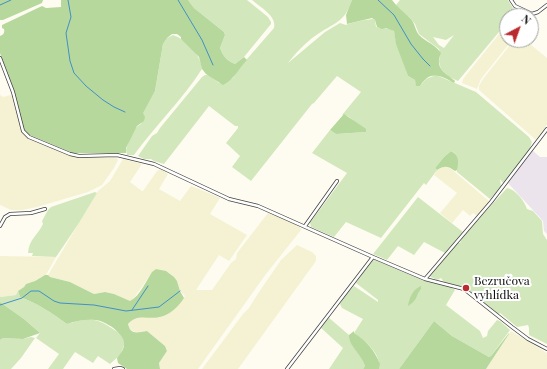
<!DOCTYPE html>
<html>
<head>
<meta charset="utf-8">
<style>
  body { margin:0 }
  #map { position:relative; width:547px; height:369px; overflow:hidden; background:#fefcf1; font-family:"Playfair Display",serif }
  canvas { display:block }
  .north { position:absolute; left:499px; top:8px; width:40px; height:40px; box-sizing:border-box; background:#fff; border:1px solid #9f9f9f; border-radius:50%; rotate:41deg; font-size:11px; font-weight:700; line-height:16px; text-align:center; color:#0f0f0f }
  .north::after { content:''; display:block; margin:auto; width:14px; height:18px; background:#ba2b30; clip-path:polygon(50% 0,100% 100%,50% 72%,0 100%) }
</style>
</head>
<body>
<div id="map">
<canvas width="547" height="369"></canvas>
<div class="north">N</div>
</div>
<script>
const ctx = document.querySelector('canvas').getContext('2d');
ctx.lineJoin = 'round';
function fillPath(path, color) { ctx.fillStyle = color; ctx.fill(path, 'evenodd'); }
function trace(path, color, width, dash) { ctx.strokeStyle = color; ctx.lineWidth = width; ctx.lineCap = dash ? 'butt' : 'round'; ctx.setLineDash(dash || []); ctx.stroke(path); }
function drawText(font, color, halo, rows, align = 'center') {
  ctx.font = font + ' "Playfair Display",serif'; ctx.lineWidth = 4; ctx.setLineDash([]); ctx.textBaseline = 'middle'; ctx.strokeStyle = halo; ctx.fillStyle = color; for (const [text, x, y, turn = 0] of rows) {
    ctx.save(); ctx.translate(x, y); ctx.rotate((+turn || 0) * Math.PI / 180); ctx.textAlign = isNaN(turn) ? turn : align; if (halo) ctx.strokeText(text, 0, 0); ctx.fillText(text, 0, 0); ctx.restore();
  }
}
fillPath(new Path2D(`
  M531 149 540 157H547V234L544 231 543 221 507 182Z`), '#ece4ed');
fillPath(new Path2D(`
  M507 24V40H512L481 79 477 89 462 83 463 79Z
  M514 40H525L547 58V124L544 130 536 140 479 90V86L483 79Z
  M0 95 3 97 11 95 21 130 24 135 32 140 71 156 117 158 118 160 114 168 102 185 88 192 37 207 22 210H11L0 205Z
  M123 159 142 164 130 182 142 191H143L157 171 161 169 168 174 159 189 180 201 191 186 216 196 220 198 210 214 247 235 229 261 219 255 196 290H212L231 263 236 259 237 253 268 213 286 219 301 228V230L266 274 198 369H160L159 363 167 351 165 346 147 331 137 333 131 330 129 327 128 324 133 319 145 317 157 318 164 316 173 310 183 299 185 296 180 291 177 281 169 273 161 270 156 269 151 274 136 295 132 301H129L114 294 105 292 94 294 70 282 50 277 48 275 98 191 110 181Z
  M445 166 449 167 490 202 477 216 473 213 470 216 463 210 452 223 440 213 457 193 434 175 437 170Z
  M297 245 312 252 316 256V261L238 369H202L243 314 249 308 257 295 281 260Z
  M0 256 56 257 46 275 41 277 35 281 26 284 24 287 18 291 16 295 0 297Z
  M511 331 547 353V369H486Z`), '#f4f2d2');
fillPath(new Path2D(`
  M188 0H247L268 17 271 22V24L244 57 235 64C227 61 223 56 220 48L225 35 224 32 194 8Z
  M252 0H352C345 23 333 23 315 36 305 43 295 54 288 63L325 32 340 23 346 25C349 23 369 19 373 19L375 20 376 27C383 29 388 27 394 31L396 41 408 76 415 80 416 84 420 86 426 79 436 75 476 92 529 137 532 142 529 151 504 183 502 182 500 179 501 187 490 199 457 172C456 164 460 155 451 151L444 157 435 168 437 170 426 185 424 183 381 238 346 222 334 237 311 227 310 222 312 220 347 173 312 153 330 130 336 134 366 132V131L348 116 342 115 361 92 337 76 314 103 312 104 251 181 232 167 240 156 226 143 238 128V126H235L209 106 164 164 154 161 151 159H144L138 156 152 136 157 133 160 128 202 77 205 75H209L219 83 233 78 240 67 274 28C277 16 260 7 252 0Z
  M400 0H508L514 10 512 16H507V22L504 26 458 81 449 77 441 69 439 62 440 54 439 49 419 34 415 24 410 18 397 7 396 5ZM454 35 444 48 439 45 433 37 446 40Z
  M173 35C186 39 201 55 202 69 182 100 155 126 134 155H127L126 150C128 142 133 127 141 124L144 116 142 113 155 91 163 44 167 38Z
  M507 188C516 190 524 200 527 209L533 211 542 221 543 234 547 240V344L529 335V328L528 325 517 327 500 313 498 315 463 287 444 282 441 278 437 280 429 276 457 243H460L462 238 467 232Z
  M95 192 97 193 79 223 56 257 32 256 33 253H28C29 239 38 235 43 224L42 221 48 210 51 207Z
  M418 197 463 232 445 253 424 242 414 255 398 246 387 260 373 254Z
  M373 259 422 280 451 287 455 290 446 305 480 331 483 338 487 336 488 331 497 320 500 321 510 330 491 356 489 357 452 336 434 321 399 369H379C382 355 365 340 354 333L363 319 342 308 340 304 344 296 354 286 378 302V300L356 283Z
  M18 291 20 297C37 303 52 313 67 324 90 317 96 317 116 331 122 334 123 336 125 342L121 354 110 364 98 356 93 363 75 352 63 369H48L59 354 36 338 40 333 24 319 0 302V297L16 295Z
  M328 317 349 335C349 345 362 355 365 366L363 369H329L343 348 320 327Z
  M31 337 35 338 21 358 11 369H0V340L3 338 23 339Z`), '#d2e8bc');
fillPath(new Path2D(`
  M0 0H43L42 3 3 20H0Z
  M61 0H188L194 8 224 32 225 35 220 48C223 56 227 61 235 64L244 57 247 60C239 68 234 80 223 85L206 74 202 69 199 57 181 39V37L177 34H172L167 38 163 44 155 91 143 113 145 117 144 121 137 126 126 148V153H73L25 133 0 53V36C3 35 5 33 4 29L2 28V25L42 6 46 8 61 7Z
  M352 0H392C397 7 404 12 410 18 415 23 415 30 419 35 426 42 435 44 441 53 434 69 446 73 455 81L454 83C445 78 436 72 427 78 424 80 422 83 420 86H416L415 80 408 76 396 44 394 31 386 28 382 29 377 27 375 20 372 18 347 24 346 15Z
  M344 114 356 122 366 129V132L336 134 330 130Z
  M451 151C459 155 459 162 457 170L455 171C448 166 445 165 437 170L435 168 444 157Z
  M156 269 166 271 174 277 177 281 180 291 184 298C179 306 170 315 160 317 149 320 137 313 128 324 131 336 138 332 147 331L165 346 167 351 159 363 160 369H127L118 363 117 358C129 345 125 337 112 327 107 324 101 320 95 320 85 319 76 321 67 324 52 313 37 303 20 297L18 291 24 287 26 284 35 281 45 275H48L50 277 70 282 94 294 105 292 114 294 130 301C140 296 146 281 152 272Z
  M421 286V289C415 296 419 299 408 306 409 298 413 289 421 286Z
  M0 302 24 319 40 333 23 339 3 338 0 340Z
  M434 321 452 336 489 357 491 356 509 333V334L486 369H399Z
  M354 331V333C366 340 375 351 380 364L379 369H363L365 366C362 355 348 345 349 335Z`), '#b6d89c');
trace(new Path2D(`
  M68 0 71 17 66 33 70 61 74 73 86 86 103 100 114 107 125 112
  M178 0 202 40 213 65
  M378 0 394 15 411 44 423 59 430 66
  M0 5 11 0
  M0 305 22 298 31 291H39L54 301 60 303 94 305 126 311 159 307 180 291
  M132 310 148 286`), '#4190c8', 1);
const street = new Path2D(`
  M511 0 515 6 532 14 538 12 547 5
  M0 58 13 92 23 131 29 137 70 154 79 156 117 155 154 164 229 199 258 206 373 257 425 279 464 289 512 327 528 339 547 349
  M0 226 5 217 10 214 31 213 45 209
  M305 226 337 181
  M425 279 491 202 547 129
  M114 369 120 368 123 369
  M287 369 373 257`);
trace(street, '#424242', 4);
trace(street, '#fff', 2.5);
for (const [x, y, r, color] of [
  [466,288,4,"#ba2b30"]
]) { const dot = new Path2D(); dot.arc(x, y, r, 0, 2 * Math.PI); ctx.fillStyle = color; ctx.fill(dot); trace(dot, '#fff', 1.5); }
drawText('12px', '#0f0f0f', '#fff', [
  ["Bezručova",474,281],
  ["vyhlídka",474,295]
], 'left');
</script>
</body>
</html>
